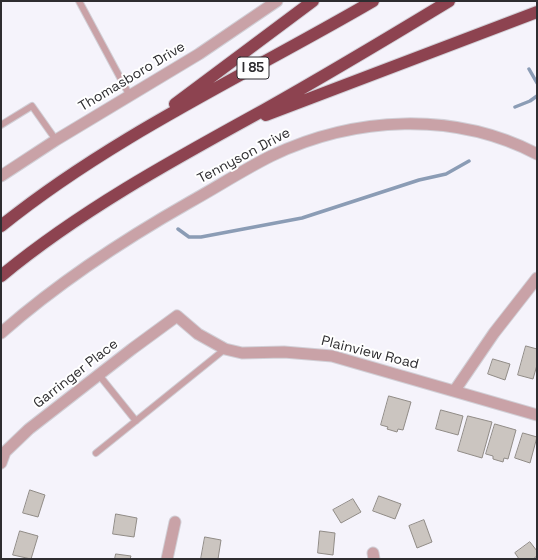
<!DOCTYPE html>
<html>
<head>
<meta charset="utf-8">
<style>
  body { margin:0 }
  #map { position:relative; width:538px; height:560px; overflow:hidden; background:#f5f3fb; font-family:"Space Grotesk",sans-serif }
  canvas { display:block }
  .frame { position:absolute; inset:0; border:2px solid #2e2d30; pointer-events:none }
</style>
</head>
<body>
<div id="map">
<canvas width="538" height="560"></canvas>
<div class="frame"></div>
</div>
<script>
const ctx = document.querySelector('canvas').getContext('2d');
ctx.lineJoin = 'round';
function trace(path, color, width, dash) { ctx.strokeStyle = color; ctx.lineWidth = width; ctx.lineCap = dash ? 'butt' : 'round'; ctx.setLineDash(dash || []); ctx.stroke(path); }
function fillPath(path, color) { ctx.fillStyle = color; ctx.fill(path, 'evenodd'); }
function drawText(font, color, halo, rows, align = 'center') {
  ctx.font = font + ' "Space Grotesk",sans-serif'; ctx.lineWidth = 4; ctx.setLineDash([]); ctx.textBaseline = 'middle'; ctx.strokeStyle = halo; ctx.fillStyle = color; for (const [text, x, y, turn = 0] of rows) {
    ctx.save(); ctx.translate(x, y); ctx.rotate((+turn || 0) * Math.PI / 180); ctx.textAlign = isNaN(turn) ? turn : align; if (halo) ctx.strokeText(text, 0, 0); ctx.fillText(text, 0, 0); ctx.restore();
  }
}
trace(new Path2D(`
  M529 69 537 83
  M515 107 530 101 537 96
  M178 229 189 237H201L302 218 419 180 446 174 469 161`), '#8b9cb5', 3.5);
const building = new Path2D(`
  M526 346 537 349V365L533 379 518 375Z
  M493 359 510 364 505 380 488 374Z
  M389 396 411 402 403 430 398 429 397 432 387 429 388 427 381 425Z
  M441 410 463 416 458 435 436 429Z
  M468 416 492 422 482 458 458 451Z
  M495 424 516 430 508 459 504 458 503 462 493 459V456L486 454Z
  M523 433 537 437 530 463 515 458Z
  M30 490 45 495 38 517 23 513Z
  M379 496 401 504 395 519 373 511Z
  M353 499 361 512 341 523 333 510Z
  M116 514 137 518 134 537 113 534Z
  M424 520 432 542 417 548 409 526Z
  M20 531 38 536 31 559 13 555Z
  M320 531 335 533 333 555 318 553Z
  M205 537 221 540 218 559H201Z
  M530 542 537 551V556L533 559H519L515 553Z
  M116 554 131 556 130 559H115Z`);
fillPath(building, '#cbc5c0');
trace(building, '#908b86', 1);
const service = new Path2D(`
  M79 1 130 96
  M1 125 32 106 56 140
  M99 375 136 421
  M96 453 225 349`);
const minor = new Path2D(`
  M1 176 56 140 199 54 277 1
  M1 333C58 283 123 240 190 202 217 187 243 170 271 156 355 116 454 111 537 154
  M455 390 494 333 537 278
  M1 463 5 452 29 429 132 349 177 316 198 334 225 349 242 353 284 352 332 356 537 415
  M373 553 374 559
  M167 559 175 522`);
const motorway = new Path2D(`
  M175 104 313 1
  M266 115 537 12
  M1 226C114 135 248 74 373 1
  M1 276C81 210 173 160 264 110 326 75 388 38 449 1`);
trace(service, '#d1cfd6', 8);
trace(minor, '#d1cfd6', 13);
trace(motorway, '#d1cfd6', 14);
trace(service, '#c9a2a7', 6);
trace(minor, '#c9a2a7', 11);
trace(motorway, '#8d4350', 12);
for (const [x, y, w] of [
  [253,68,32]
]) { const box = new Path2D(); box.roundRect(x - w / 2, y - 11, w, 22, 3); ctx.fillStyle = '#fff'; ctx.fill(box); trace(box, '#2e2d30', 1); }
drawText('bold 13px', '#2e2d30', null, [
  ["I 85",253,68]
]);
drawText('14px', '#2e2d30', '#fff', [
  ["Thomasboro Drive",132,77,-31],
  ["Tennyson Drive",244,156,-28],
  ["Plainview Road",370,353,14],
  ["Garringer Place",76,374,-38]
]);
</script>
</body>
</html>
